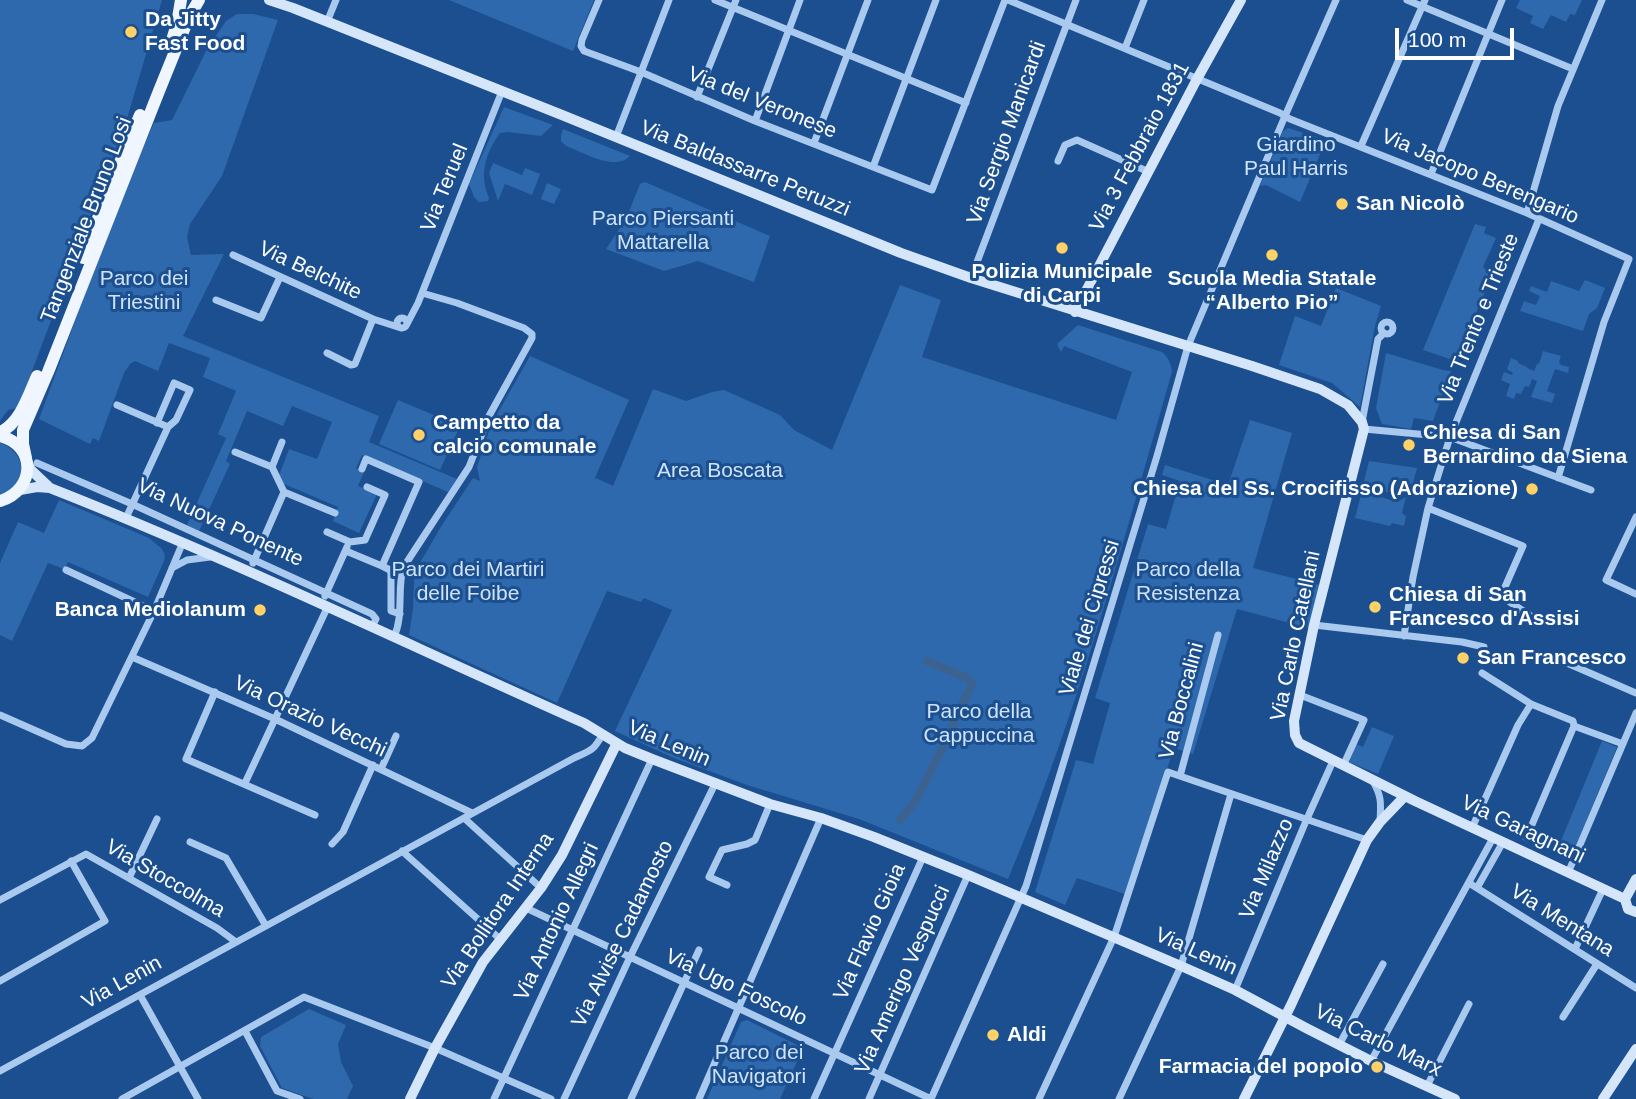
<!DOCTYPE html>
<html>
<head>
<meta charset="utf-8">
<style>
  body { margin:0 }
  #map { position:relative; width:1636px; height:1099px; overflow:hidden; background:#1b4f8f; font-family:Arial,sans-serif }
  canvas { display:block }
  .scale { position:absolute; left:1395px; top:28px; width:119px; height:32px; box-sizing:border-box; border:4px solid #fff; border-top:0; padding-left:9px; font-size:21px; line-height:24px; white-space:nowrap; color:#fff; -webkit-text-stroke:5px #1b4f8f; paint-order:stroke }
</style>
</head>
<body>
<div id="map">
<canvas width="1636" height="1099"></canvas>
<div class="scale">100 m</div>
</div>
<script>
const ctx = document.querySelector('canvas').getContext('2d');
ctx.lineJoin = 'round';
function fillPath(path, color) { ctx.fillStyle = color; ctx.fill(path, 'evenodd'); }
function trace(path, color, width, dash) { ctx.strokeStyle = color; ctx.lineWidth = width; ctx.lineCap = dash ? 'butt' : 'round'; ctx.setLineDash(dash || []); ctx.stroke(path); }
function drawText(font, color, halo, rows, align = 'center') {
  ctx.font = font + ' Arial,sans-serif'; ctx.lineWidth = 6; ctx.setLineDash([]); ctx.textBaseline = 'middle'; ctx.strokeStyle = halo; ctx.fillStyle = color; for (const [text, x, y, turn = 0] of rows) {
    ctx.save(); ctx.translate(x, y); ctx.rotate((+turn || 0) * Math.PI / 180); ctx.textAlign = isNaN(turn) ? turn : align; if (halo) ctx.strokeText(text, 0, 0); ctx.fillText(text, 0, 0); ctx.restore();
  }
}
fillPath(new Path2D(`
  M0 0H162L126 122 18 408 8 410 0 421Z
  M449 0H594L573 51Z
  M1520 0H1582L1575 15 1570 14 1566 22 1551 15 1543 29 1530 23 1533 16 1516 8Z
  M237 14H253L278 20 222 176 190 224 187 237 191 255 224 254 183 336 379 416 369 442 457 479 448 492 362 455 356 468 364 472 358 486 377 494 359 533 333 521 338 507 277 481 289 449 317 459 332 422 292 406 283 426 247 411 226 461 230 464 199 531 187 525 226 438 218 434 236 391 203 377 210 358 169 343 158 371 135 361 130 364 124 373 99 441 93 438 90 444 39 419 118 204 154 123 172 120 207 49 226 21Z
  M504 107 553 125 541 136 508 132 500 133C485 154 479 174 489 198L488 201 479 202 474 197 469 184Z
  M1288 128 1326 140 1300 202 1266 185 1260 186 1283 131Z
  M563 129 630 156C615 172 583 152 566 146L561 141V135Z
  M493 163 522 175 525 168 540 174 532 195 505 184 498 201 489 173Z
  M645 182 770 236 754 282 698 261 664 271 606 249 626 219 640 184Z
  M547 183 561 189 554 204 541 199Z
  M1475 224 1486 227 1484 233 1496 238 1483 267 1492 275 1456 361 1423 350Z
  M1585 280 1605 288 1597 308 1589 314 1583 331 1520 311 1524 301 1536 305 1540 296 1529 291 1531 286 1547 292 1551 281 1579 291Z
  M900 285 941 300 922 357 1116 420 1132 372 1064 346 1061 352 1057 344 1078 325 1162 352C1169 358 1171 364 1172 372 1123 542 1077 717 1008 879L859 819 747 785 674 758 615 731 672 610 644 598 641 602 607 591 557 703 409 635 413 609 414 581 421 561 442 525 473 478 480 481 477 467 491 425 530 356 629 400 594 480 596 478 613 486 653 389 686 401 712 392 724 390 780 415 794 430 832 450Z
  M1336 288 1381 306 1375 326 1360 407 1332 383 1279 365 1295 316 1321 326Z
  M1543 351 1561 356 1559 362 1561 365 1569 367 1568 373 1555 369 1547 391 1555 394 1552 403 1531 397 1537 381 1532 379 1529 387 1525 386 1521 394 1516 393 1514 399 1506 396 1510 384 1501 380 1504 372 1512 375 1513 373 1507 369 1511 358 1518 361V363L1527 367V368L1534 371 1537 364H1539Z
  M1386 353 1443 370 1451 371 1433 421 1414 418 1411 429 1382 424 1376 408Z
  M398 400 460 426 440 470 379 444Z
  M1250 420 1292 433 1253 568 1320 585 1309 628 1237 609 1193 754 1174 748 1125 894 1077 878 1065 905 1035 892 1076 760 1093 764 1110 703 1095 698 1148 524 1166 529 1180 481 1162 475 1165 465 1228 485Z
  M0 443C17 448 30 469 15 485 11 490 5 492 0 495Z
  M1369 461 1417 468 1412 487 1396 495 1363 485Z
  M1362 491 1397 502 1406 497 1402 513 1406 516 1404 526 1392 523 1390 526 1355 518Z
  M59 500 149 538 162 549 165 555 164 561 148 597 68 562 64 569 48 563 12 641 0 635V563L18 522 44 533Z
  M1372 727 1394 736 1378 774 1349 762 1356 744 1363 747Z
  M1602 741 1617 747 1570 860 1556 853Z
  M309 1009 346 1025 338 1044 341 1062 353 1086 347 1099H313L282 1088 260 1046 261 1037Z
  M747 1020 803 1048 780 1099H707L741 1022Z`), '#2e69ad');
trace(new Path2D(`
  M927 661 969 679 972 684 952 726
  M900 820 916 800 947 739`), '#3c6290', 8);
trace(new Path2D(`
  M1525 841 1531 827`), '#3d69a0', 7, [7, 3.5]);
trace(new Path2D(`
  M599 0 582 40 581 46 584 51 641 72 755 121 932 190 1005 0
  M715 0 966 103
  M1008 0 1280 113 1290 119 1527 213 1629 259 1604 322 1558 478
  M1407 0 1573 69
  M327 22 336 0
  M1125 48 1144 0
  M697 97 736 0
  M755 121 800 0
  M616 137 669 0
  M814 143 868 0
  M1361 146 1425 0
  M1058 161 1065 145 1077 140 1149 172
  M873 167 936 0
  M1431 174 1502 0
  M1527 213 1558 106 1602 0
  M233 255 373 319 401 328
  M971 278 1076 0
  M216 300 261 318 280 277
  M397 323a5 5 0 1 1 10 0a5 5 0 1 1-10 0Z
  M1381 328a6 6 0 1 1 12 0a6 6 0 1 1-12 0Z
  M407 324 418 303 502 91
  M327 353 351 365 355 364 373 319
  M117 405 168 427 126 518
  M1362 422 1378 339 1384 333
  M157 423 174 383 190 390 176 420 168 427
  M1364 429 1450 437 1591 490
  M235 452 272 467 284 492 253 563
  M37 463 132 504 372 614 376 619 372 627
  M272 467 282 442
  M284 492 335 513
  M1428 508 1523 546 1501 596 1538 621
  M1636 517 1606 580 1636 594
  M327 532 350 542 365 540 385 495 367 487
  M346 551 382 566 419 482 366 459 362 469
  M382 566 390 570 391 574V611L400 614
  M172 568 187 560 210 557
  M66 570 154 611
  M325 596 347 547
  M1314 625 1462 642 1484 647
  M1404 636 1413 577 1428 508 1450 437 1539 219
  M394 637C404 615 397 591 403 568L469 467 489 416 532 338V334L524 328 457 303 422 293
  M132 657 275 719 472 813
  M1553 657 1636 693
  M1482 673 1531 704 1573 721 1574 726 1623 744
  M215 692 186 759 315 815
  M1300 695 1364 720 1343 766
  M0 715 66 744 82 746 92 738 154 611 183 542
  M381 769 396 736
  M1180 776 1218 635
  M1372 780C1382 796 1381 803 1380 821
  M245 783 328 606
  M464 818 541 888
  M1531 827 1574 726
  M1472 828 1518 725 1531 704
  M190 842 226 858 266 926
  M332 844 343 832 373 765
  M402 851 500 939
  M1568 873 1636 713
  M129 878 157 819
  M1469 883 1636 988
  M727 885 709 877 722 850 747 844 755 840 770 804
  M1477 888 1503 842
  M0 900 86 854 217 928 236 942
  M526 908 931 1099
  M1575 949 1603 889
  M0 981 105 921 71 861
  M1235 990 1306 821 1333 761
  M140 995 198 1099
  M1563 1017 1597 964
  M245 1031 277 1091 300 1099
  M1339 1045 1383 964
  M1371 1061 1493 838
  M0 1071 574 758C592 750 593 751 603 734
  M1427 1086 1469 1004
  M122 1099 304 997 435 1048 551 1099
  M494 1099 652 759
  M564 1099 630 957 715 784
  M631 1099 699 950
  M699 1099 821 818
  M814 1099 923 857
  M869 1099 968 875
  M931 1099 1026 886 1157 456 1188 346 1285 116 1336 0
  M1039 1099 1114 937 1168 772 1367 840
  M1119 1099 1181 966 1231 794`), '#a9c9ee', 7);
trace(new Path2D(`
  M269 0 293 8 562 115 901 253 971 278 1252 366 1320 389 1348 405 1362 422 1364 429 1314 625 1294 721 1295 735 1299 743 1415 801 1625 899
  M1075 312 1197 79 1241 0
  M28 464 31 470 50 488
  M20 490 37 487 50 488C231 559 406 644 584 723L625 748 652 759 770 804 821 818 874 837 968 875 1181 966 1235 990 1306 1028 1371 1061 1455 1099
  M1625 899 1636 879
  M1625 899 1628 909 1636 912
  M410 1099 435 1048 483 962 541 888 562 855 617 743
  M1244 1099 1291 1005 1367 840 1380 822 1405 796
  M1603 1099 1636 1049`), '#d6e6fa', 10);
trace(new Path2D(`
  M172 40 177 24 181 0
  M83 258 113 179 140 115
  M0 432C20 424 29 394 37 376
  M0 436C37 445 36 490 0 501
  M26 458 23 444V430L48 372 159 91 189 17 199 0`), '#f0f6ff', 12);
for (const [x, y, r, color] of [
  [131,32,7,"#ffd166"],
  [1342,204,7,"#ffd166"],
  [1062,248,7,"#ffd166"],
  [1272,255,7,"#ffd166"],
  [419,435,7,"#ffd166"],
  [1409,445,7,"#ffd166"],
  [1532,489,7,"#ffd166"],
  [1375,607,7,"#ffd166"],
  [260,610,7,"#ffd166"],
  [1463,658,7,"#ffd166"],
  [993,1035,7,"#ffd166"],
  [1377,1067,7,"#ffd166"]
]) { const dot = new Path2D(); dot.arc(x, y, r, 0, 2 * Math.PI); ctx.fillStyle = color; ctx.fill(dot); trace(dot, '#1b4f8f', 2.5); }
drawText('bold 21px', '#fff', '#1b4f8f', [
  ["Da Jitty",145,20],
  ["Fast Food",145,44],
  ["San Nicolò",1356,204],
  ["Polizia Municipale",1062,272,"center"],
  ["di Carpi",1062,296,"center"],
  ["Scuola Media Statale",1272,279,"center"],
  ["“Alberto Pio”",1272,303,"center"],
  ["Campetto da",433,423],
  ["calcio comunale",433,447],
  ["Chiesa di San",1423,433],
  ["Bernardino da Siena",1423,457],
  ["Chiesa del Ss. Crocifisso (Adorazione)",1518,489,"right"],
  ["Chiesa di San",1389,595],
  ["Francesco d'Assisi",1389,619],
  ["Banca Mediolanum",246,610,"right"],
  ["San Francesco",1477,658],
  ["Aldi",1007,1035],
  ["Farmacia del popolo",1363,1067,"right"]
], 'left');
drawText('21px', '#fff', '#1b4f8f', [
  ["Via del Veronese",762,103,22],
  ["Via Sergio Manicardi",1007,133,-70],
  ["Via 3 Febbraio 1831",1140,147,-62],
  ["Via Baldassarre Peruzzi",745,169,22],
  ["Via Jacopo Berengario",1480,177,23],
  ["Via Teruel",445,188,-68],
  ["Tangenziale Bruno Losi",87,220,-69],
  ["Via Belchite",310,271,25],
  ["Via Trento e Trieste",1479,319,-68],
  ["Via Nuova Ponente",220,523,25],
  ["Viale dei Cipressi",1090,618,-73],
  ["Via Carlo Catellani",1296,636,-78],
  ["Via Boccalini",1182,701,-75],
  ["Via Orazio Vecchi",310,717,25],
  ["Via Lenin",669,744,23],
  ["Via Garagnani",1523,830,25],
  ["Via Milazzo",1267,869,-67],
  ["Via Stoccolma",165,879,30],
  ["Via Bollitora Interna",498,911,-56],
  ["Via Mentana",1562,921,32],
  ["Via Antonio Allegri",557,922,-65],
  ["Via Flavio Gioia",870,932,-66],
  ["Via Alvise Cadamosto",623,934,-64],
  ["Via Lenin",1196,952,24],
  ["Via Amerigo Vespucci",903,980,-66],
  ["Via Lenin",122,983,-29],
  ["Via Ugo Foscolo",736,988,25],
  ["Via Carlo Marx",1378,1041,26]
]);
drawText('21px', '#cfe3fa', '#1b4f8f', [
  ["Giardino",1296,145],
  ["Paul Harris",1296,169],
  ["Parco Piersanti",663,219],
  ["Mattarella",663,243],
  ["Parco dei",144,279],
  ["Triestini",144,303],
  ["Area Boscata",720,471],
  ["Parco dei Martiri",468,570],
  ["delle Foibe",468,594],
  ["Parco della",1188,570],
  ["Resistenza",1188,594],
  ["Parco della",979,712],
  ["Cappuccina",979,736],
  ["Parco dei",759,1053],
  ["Navigatori",759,1077]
]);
</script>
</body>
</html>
